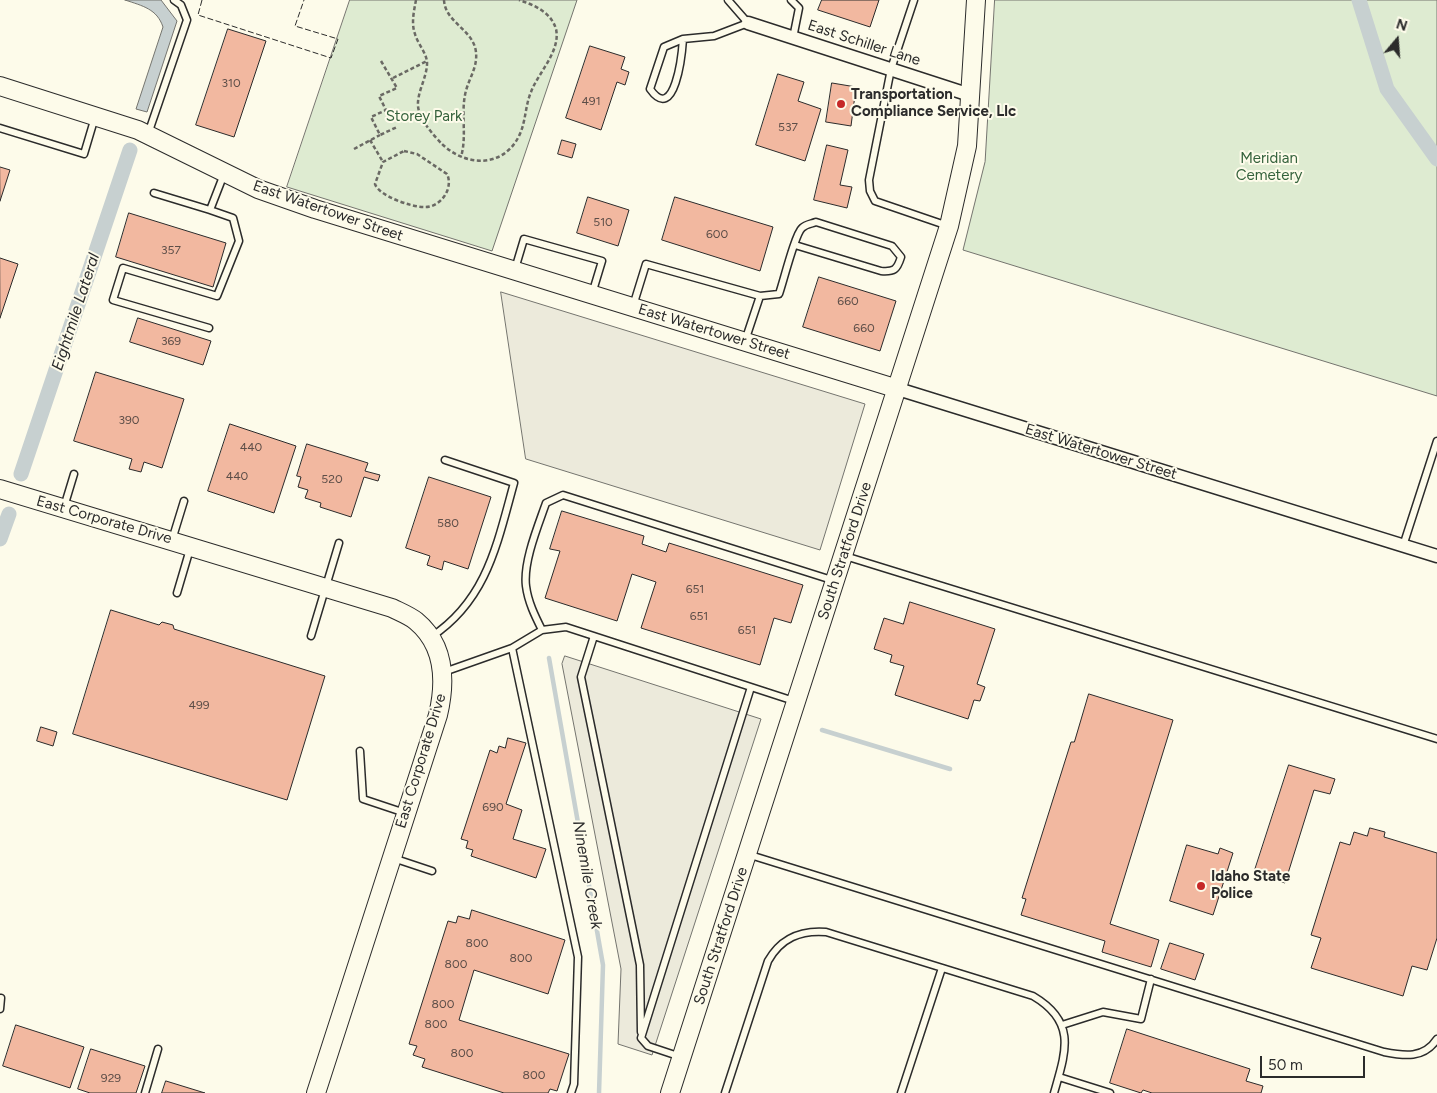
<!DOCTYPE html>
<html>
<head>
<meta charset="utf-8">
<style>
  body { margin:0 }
  #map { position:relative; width:1437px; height:1093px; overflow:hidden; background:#fdfbea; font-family:Figtree,sans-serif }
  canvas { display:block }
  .north { position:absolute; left:1372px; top:15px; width:50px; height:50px; -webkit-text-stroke:4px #fdfbea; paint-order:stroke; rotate:18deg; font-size:14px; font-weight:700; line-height:20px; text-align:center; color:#2b2b2b }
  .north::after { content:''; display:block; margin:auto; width:18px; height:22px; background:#2b2b2b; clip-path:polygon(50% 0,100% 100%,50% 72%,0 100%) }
  .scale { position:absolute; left:1260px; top:1056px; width:105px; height:22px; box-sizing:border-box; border:2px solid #2b2b2b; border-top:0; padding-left:6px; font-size:15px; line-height:18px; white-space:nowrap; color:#2b2b2b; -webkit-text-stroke:4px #fdfbea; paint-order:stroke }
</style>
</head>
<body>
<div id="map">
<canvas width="1437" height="1093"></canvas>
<div class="north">N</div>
<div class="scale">50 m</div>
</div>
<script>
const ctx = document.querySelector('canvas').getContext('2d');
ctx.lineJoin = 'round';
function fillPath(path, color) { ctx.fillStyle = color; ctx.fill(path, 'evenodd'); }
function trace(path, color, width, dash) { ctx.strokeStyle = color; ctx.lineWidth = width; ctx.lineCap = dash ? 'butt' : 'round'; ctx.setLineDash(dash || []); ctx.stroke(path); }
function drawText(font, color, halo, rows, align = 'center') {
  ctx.font = font + ' Figtree,sans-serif'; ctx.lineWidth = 4; ctx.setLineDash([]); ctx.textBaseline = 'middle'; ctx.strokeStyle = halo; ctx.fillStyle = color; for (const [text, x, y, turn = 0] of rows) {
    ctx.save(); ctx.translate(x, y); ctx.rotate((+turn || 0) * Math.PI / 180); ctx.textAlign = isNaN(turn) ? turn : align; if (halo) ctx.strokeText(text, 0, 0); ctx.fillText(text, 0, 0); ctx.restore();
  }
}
const green = new Path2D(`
  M350 0H577L492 251 287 187Z
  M995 0H1437V396L963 250 985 162Z`);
fillPath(green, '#deebd1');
trace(green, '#74746e', 1);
const parking = new Path2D(`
  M501 292 865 404 820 550 526 459Z
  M565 656 761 719 652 1055 618 1044 621 969 562 664Z`);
fillPath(parking, '#eceadb');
trace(parking, '#74746e', 1);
const water = new Path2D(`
  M125 0H161L177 21 147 112 136 109 163 27C157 9 143 6 125 0Z`);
fillPath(water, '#c7d0d0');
trace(water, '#74746e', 1);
trace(new Path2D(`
  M549 658 603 965 599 1093
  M822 730 950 769`), '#c7d0d0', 4.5);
trace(new Path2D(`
  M1359 0 1387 89 1437 159
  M21 474 130 150
  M0 539 9 514`), '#c7d0d0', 15);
const building = new Path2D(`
  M822 0H879L870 27 818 10Z
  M228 29 266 41 234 137 196 125Z
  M590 46 625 57 621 69 629 72 625 85 617 82 601 130 566 118Z
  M778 74 804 82 798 101 821 109 805 161 756 145Z
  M832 83 856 87 851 126 826 122Z
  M562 140 576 144 572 158 558 154Z
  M827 145 848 150 840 185 852 187 847 208 814 200Z
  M0 167 10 170 0 201Z
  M588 197 629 210 618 246 577 233Z
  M675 197 773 227 760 271 662 240Z
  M129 213 226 243 213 287 116 257Z
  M0 258 18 264 0 318Z
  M819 277 896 301 880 351 803 327Z
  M138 318 211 341 203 365 130 342Z
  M96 372 184 399 162 468 144 462 141 472 129 469 132 459 74 441Z
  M230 424 296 446 274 513 208 491Z
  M307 444 368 463 365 471 380 475 378 481 364 477 351 517 320 507 321 503 305 498 308 490 298 487 301 477 297 476Z
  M429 477 491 497 468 569 444 561 442 570 427 565 430 556 406 548Z
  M562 511 644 536 642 544 666 552 669 543 803 585 791 623 774 618 760 665 641 628 656 582 632 574 617 621 545 598 560 551 550 549Z
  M910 602 995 629 977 684 985 687 980 701 974 700 968 719 895 695 904 666 890 662 892 655 874 649 884 618 903 624Z
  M111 610 159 625 162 622 173 625 174 629 325 676 287 800 73 734Z
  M1089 694 1173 720 1110 924 1159 940 1151 967 1102 952 1105 941 1021 915 1026 899 1022 898 1071 742H1074Z
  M41 727 57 732 53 746 37 741Z
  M508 738 526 743 506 804 522 810 513 839 546 849 536 878 471 856 473 850 466 848 468 841 461 839 490 750 497 753 499 746 505 748Z
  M1289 765 1335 779 1330 794 1314 790 1285 883 1254 873Z
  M1370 828 1385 832 1384 837 1437 853V938L1427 970 1412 966 1403 996 1311 968 1321 938 1311 935 1340 842 1350 845 1354 832 1367 836Z
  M1187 845 1218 854 1220 848 1233 853 1213 915 1170 901Z
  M472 910 565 940 548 994 474 970 459 1020 569 1054 557 1091 550 1089 548 1093H504L422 1067 425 1059 413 1055 417 1046 409 1044 448 921 456 923 458 916 469 919Z
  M1170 943 1204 954 1195 980 1161 969Z
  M16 1025 84 1047 70 1088 3 1066Z
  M1127 1029 1250 1069 1246 1081 1263 1086 1261 1093H1152L1143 1090 1141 1093 1110 1083Z
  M91 1049 145 1066 136 1093H90L78 1089Z
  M166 1081 205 1093H162Z`);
fillPath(building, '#f2b8a0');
trace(building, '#2b2b2b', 1);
const lane = new Path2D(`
  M791 0 799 8 793 38
  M914 0 891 69 869 180 870 191 875 201 948 226
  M683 39C682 54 675 124 650 89L664 47 683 39 714 36 748 23 728 0
  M0 128 84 154 95 117
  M148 134 187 20 181 5 174 0
  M154 193 210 210 224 174
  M515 269 524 239 602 261 592 294
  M760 296 779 294C783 283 795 234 802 228 806 224 811 224 816 222L892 246 901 257C897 270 894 272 881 271L795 245
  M633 306 646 264 760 296 745 341
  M209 328 113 300 123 268 217 296 239 241 233 218 210 210
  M64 507 74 474
  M172 540 184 501
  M1403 546 1437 441
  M845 556 1437 739
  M177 593 190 549
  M542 630C535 616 528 602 526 586 523 562 538 526 546 503L563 495 835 581
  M311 636 339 543
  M594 636 581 677 640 965 641 1032
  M431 637C487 600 497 544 514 483L445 460
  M512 648 542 630 566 627 794 701
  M444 672 512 648 578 957 574 1084 571 1093
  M360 751 363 799 405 813
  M747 854 1384 1052C1404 1056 1424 1059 1437 1039
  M393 858 432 871
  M0 1009 1 998
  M1062 1025 1103 1012 1141 1019 1151 979
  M681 1057 648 1046 641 1038 751 687
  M1059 1077 1110 1093
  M145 1093 158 1049
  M725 1093 768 961C781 938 800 930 826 932L1033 996C1077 1022 1066 1051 1054 1093
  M901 1093 942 968`);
const street = new Path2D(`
  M748 23 970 95
  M898 389 1437 556`);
const secondary = new Path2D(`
  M0 86 138 130 258 189 315 209 898 389
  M0 489 392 608C400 612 410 616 416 621 445 645 446 681 438 715L316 1093
  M670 1093 949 226 967 146 976 0`);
trace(lane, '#2b2b2b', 9);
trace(street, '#2b2b2b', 15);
trace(secondary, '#2b2b2b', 20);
trace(new Path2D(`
  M416 0C414 11 411 23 415 34 418 45 428 54 427 65 426 79 417 93 418 106 419 119 434 136 442 144 466 167 503 168 519 136 526 122 525 106 531 92 538 73 561 51 556 29 551 12 534 5 519 0
  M444 0C445 21 469 28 475 47 480 66 468 78 465 95 461 116 467 136 461 157
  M381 61 397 88 379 96 386 110 371 117 380 135 397 127
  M393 78 427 61
  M370 140 383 162
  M354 149 380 135
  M404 151 417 154 447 174C454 189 440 208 424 207 411 207 379 196 375 184L383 162Z`), '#6a6964', 2.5, [4, 2.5]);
trace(lane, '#fdfbea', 6);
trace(street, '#fdfbea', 12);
trace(secondary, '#fdfbea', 18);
trace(new Path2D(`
  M202 0 198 15 331 58 338 39 295 26 304 0`), '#2b2b2b', 1, [6, 2.5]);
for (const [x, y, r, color] of [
  [841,104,5,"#c62828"],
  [1201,886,5,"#c62828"]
]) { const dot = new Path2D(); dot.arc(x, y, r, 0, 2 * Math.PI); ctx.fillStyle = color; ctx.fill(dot); trace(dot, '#fdfbea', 2); }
drawText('12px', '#5d4e48', null, [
  ["310",231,83],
  ["491",591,101],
  ["537",788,127],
  ["510",603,222],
  ["600",717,234],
  ["357",171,250],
  ["660",848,301],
  ["660",864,328],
  ["369",171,341],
  ["390",129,420],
  ["440",251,447],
  ["440",237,476],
  ["520",332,479],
  ["580",448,523],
  ["651",695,589],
  ["651",699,616],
  ["651",747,630],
  ["499",199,705],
  ["690",493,807],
  ["800",477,943],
  ["800",521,958],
  ["800",456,964],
  ["800",443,1004],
  ["800",436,1024],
  ["800",462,1053],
  ["800",534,1075],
  ["929",111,1078]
]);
drawText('15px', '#2b2b2b', '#fdfbea', [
  ["East Schiller Lane",864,43,18],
  ["East Watertower Street",328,211,19],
  ["East Watertower Street",714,332,17],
  ["East Watertower Street",1101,452,17],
  ["East Corporate Drive",104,520,16],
  ["South Stratford Drive",845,551,-72],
  ["East Corporate Drive",421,761,-73],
  ["South Stratford Drive",721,936,-72]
]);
drawText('bold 15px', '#2b2b2b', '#fdfbea', [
  ["Transportation",851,95],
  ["Compliance Service, Llc",851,112],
  ["Idaho State",1211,877],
  ["Police",1211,894]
], 'left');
drawText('15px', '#34623c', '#fdfbea', [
  ["Storey Park",424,117],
  ["Meridian",1269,159],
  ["Cemetery",1269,176]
]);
drawText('italic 16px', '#2b2b2b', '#fdfbea', [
  ["Eightmile Lateral",76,312,-72],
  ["Ninemile Creek",587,875,80]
]);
</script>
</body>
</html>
